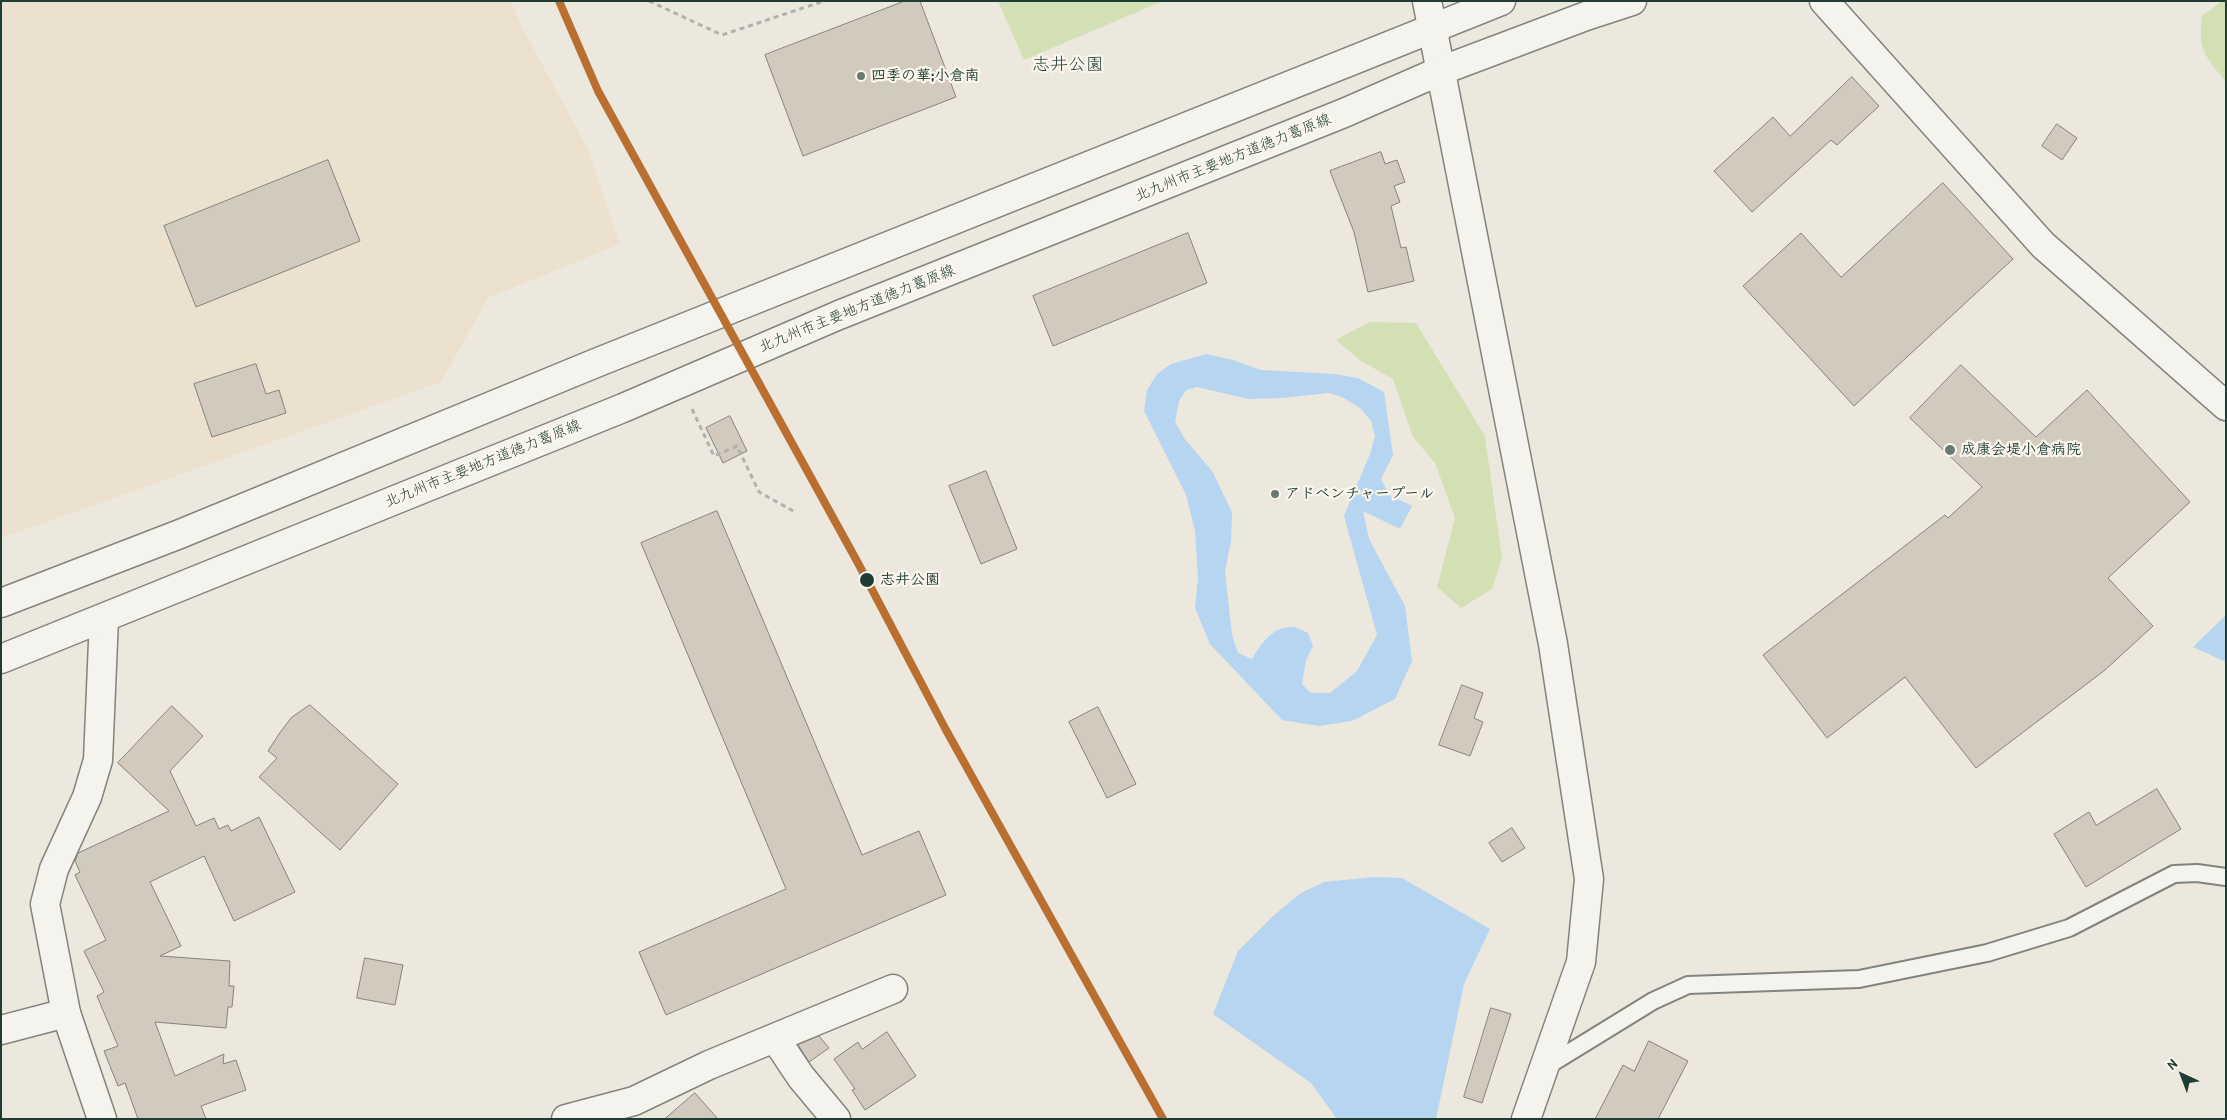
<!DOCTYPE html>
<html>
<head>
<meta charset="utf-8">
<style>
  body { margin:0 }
  #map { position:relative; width:2227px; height:1120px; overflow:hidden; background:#ede8de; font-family:"Patrick Hand",sans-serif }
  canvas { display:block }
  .frame { position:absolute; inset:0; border:2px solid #1f3d34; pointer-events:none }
  .north { position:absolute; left:2157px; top:1050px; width:50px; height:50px; -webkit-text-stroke:4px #fbf7ec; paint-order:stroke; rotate:317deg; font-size:14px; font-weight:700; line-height:20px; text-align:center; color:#1f3d34 }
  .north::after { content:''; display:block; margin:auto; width:18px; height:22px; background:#1f3d34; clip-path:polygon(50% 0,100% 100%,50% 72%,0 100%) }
</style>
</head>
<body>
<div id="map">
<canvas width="2227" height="1120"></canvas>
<div class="frame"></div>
<div class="north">N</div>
</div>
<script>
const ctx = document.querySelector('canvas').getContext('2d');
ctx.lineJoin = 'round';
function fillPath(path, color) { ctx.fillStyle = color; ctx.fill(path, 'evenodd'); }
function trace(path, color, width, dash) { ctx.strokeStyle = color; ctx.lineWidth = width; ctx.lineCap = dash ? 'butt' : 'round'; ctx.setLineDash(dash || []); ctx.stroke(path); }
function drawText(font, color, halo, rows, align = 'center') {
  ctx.font = font + ' "Patrick Hand","Klee One",sans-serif'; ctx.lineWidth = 4.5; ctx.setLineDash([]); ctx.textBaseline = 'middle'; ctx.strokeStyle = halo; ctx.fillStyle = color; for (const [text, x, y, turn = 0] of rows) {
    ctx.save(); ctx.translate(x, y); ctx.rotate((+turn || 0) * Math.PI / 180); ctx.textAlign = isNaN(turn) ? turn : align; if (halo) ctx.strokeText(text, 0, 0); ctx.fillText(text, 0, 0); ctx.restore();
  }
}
fillPath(new Path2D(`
  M1 1H511L522 27 589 151 620 244 488 298 441 382 1 538Z`), '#ebe1ce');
fillPath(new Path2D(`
  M998 1H1163L1024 60Z
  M2222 1H2226V83C2206 55 2197 52 2202 16Z
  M1369 322 1416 323 1485 436 1502 558 1492 589 1461 608 1437 587 1455 518 1435 463 1413 437 1393 379 1361 361 1336 340Z`), '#d3e0b4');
fillPath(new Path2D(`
  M1206 354 1233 360 1261 370 1334 374 1358 378 1384 392 1393 455 1381 479 1389 495 1412 506 1400 529 1363 511 1369 539 1405 606 1412 661 1395 699 1352 721 1319 726 1282 720 1210 644 1195 608 1198 578 1195 531 1186 495 1144 411 1147 390 1157 374 1171 364ZM1197 387 1248 399 1283 398 1329 393 1342 397 1360 408 1371 421 1375 436 1370 454 1344 516 1377 635 1357 671 1330 693H1311L1302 684 1306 660 1313 646 1308 633C1303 631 1297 627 1292 627 1273 626 1260 645 1252 659L1238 653 1232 635 1225 571 1231 541 1232 512 1212 471 1184 438 1175 422 1179 401 1186 390Z
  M2226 615V662L2193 647Z
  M1374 877 1402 878 1490 929 1464 984 1436 1119H1337L1311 1083 1213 1014 1238 951 1273 916 1301 893 1324 882Z`), '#b5d5f1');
const building = new Path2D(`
  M905 1H920L956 97 803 156 765 55Z
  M1852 77 1879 106 1837 145 1831 140 1752 212 1714 171 1773 117 1790 136Z
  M2057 124 2077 138 2062 160 2042 146Z
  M1381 152 1385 164 1397 160 1405 182 1394 186 1400 202 1391 206 1401 248 1406 247 1414 281 1368 292 1354 232 1330 171Z
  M328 160 360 241 196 307 164 226Z
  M1943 183 2013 259 1854 406 1743 286 1801 233 1841 277Z
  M1188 233 1207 283 1053 346 1033 296Z
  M256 364 266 394 279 390 286 413 212 437 194 384Z
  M1961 365 2036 437 2087 390 2190 502 2108 578 2153 626 2105 670 1976 768 1905 677 1827 738 1763 655 1945 515 1948 518 1982 487 1910 418Z
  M730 416 747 451 723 463 706 428Z
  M986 471 1017 549 981 564 949 486Z
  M717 511 862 855 919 831 946 895 666 1015 639 952 786 889 641 543Z
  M1462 685 1483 693 1474 718 1483 722 1470 756 1439 745Z
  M310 705 398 784 340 850 259 777 277 758 268 751 279 734 291 718Z
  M172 706 203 736 170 771 196 826 214 818 219 829 228 825 231 831 259 817 295 892 234 921 204 856 150 882 181 946 160 956 230 961 229 986H234L232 1007H228L226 1028 155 1022 175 1076 224 1054 223 1064 236 1060 246 1090 201 1106 206 1119H138L125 1083 118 1086 104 1051 118 1046 97 996 104 992 84 951 106 940 75 875 80 872 75 861 78 853 169 811 118 763Z
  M1098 707 1136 784 1107 798 1069 722Z
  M2157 789 2181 829 2086 887 2054 834 2089 812 2096 825Z
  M1512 828 1525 848 1502 862 1489 843Z
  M365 958 403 965 395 1005 357 998Z
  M1491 1008 1511 1014 1482 1103 1464 1097Z
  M887 1032 916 1076 865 1110 852 1090 855 1089 834 1059 858 1042 862 1049Z
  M819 1036 829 1048 809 1062 798 1045Z
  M1649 1041 1688 1061 1658 1119H1595L1623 1065 1634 1071Z
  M695 1093 718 1119H665Z`);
fillPath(building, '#d2cabc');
trace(building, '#81847e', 1);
const service = new Path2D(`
  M1544 1068 1653 1001 1688 985 1859 979 1987 953 2069 928 2174 874 2197 873 2226 877`);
const minor = new Path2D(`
  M1824 1 2043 245 2226 406
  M1 1030 66 1013
  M775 1038 801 1077 836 1119
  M566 1119 634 1101 709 1065 893 989`);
const tertiary = new Path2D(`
  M1427 1 1553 644 1589 879 1581 962 1526 1119
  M102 1119 66 1013 45 904 54 869 87 797 98 760 104 618`);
const primary = new Path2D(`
  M1 603 180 534 596 363 1501 1
  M1 659 623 408 839 315 1344 113 1440 71 1586 16 1632 1`);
trace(service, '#81847e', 20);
trace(minor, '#81847e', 31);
trace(tertiary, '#81847e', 31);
trace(primary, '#81847e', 31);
trace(new Path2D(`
  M649 1 722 35 824 1
  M692 409 714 456 737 446 759 492 795 512`), '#b1b2ae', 3, [5, 4]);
trace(service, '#f5f3ee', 16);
trace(minor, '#f5f3ee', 28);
trace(tertiary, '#f5f3ee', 28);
trace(primary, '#f5f3ee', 28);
trace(new Path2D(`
  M559 1 598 91 858 563 946 730 1163 1119`), '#b96f30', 8);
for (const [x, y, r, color] of [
  [861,76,5,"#677970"],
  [1950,450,6,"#677970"],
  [1275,494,5,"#677970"],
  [867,580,8,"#1f3d34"]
]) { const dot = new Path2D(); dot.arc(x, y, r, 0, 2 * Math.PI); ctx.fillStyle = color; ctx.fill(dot); trace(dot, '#fbf7ec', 2); }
drawText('bold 15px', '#1f3d34', '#fbf7ec', [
  ["四季の華;小倉南",871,76],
  ["成康会堤小倉病院",1961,450],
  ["アドベンチャープール",1285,494]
], 'left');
drawText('15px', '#1f3d34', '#fbf7ec', [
  ["北九州市主要地方道徳力葛原線",1233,158,-22],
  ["北九州市主要地方道徳力葛原線",857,309,-22],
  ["北九州市主要地方道徳力葛原線",483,464,-22]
]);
drawText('bold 15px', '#1f3d34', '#fbf7ec', [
  ["志井公園",880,580]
], 'left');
drawText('18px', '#1f3d34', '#fbf7ec', [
  ["志井公園",1068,65]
]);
</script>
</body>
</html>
